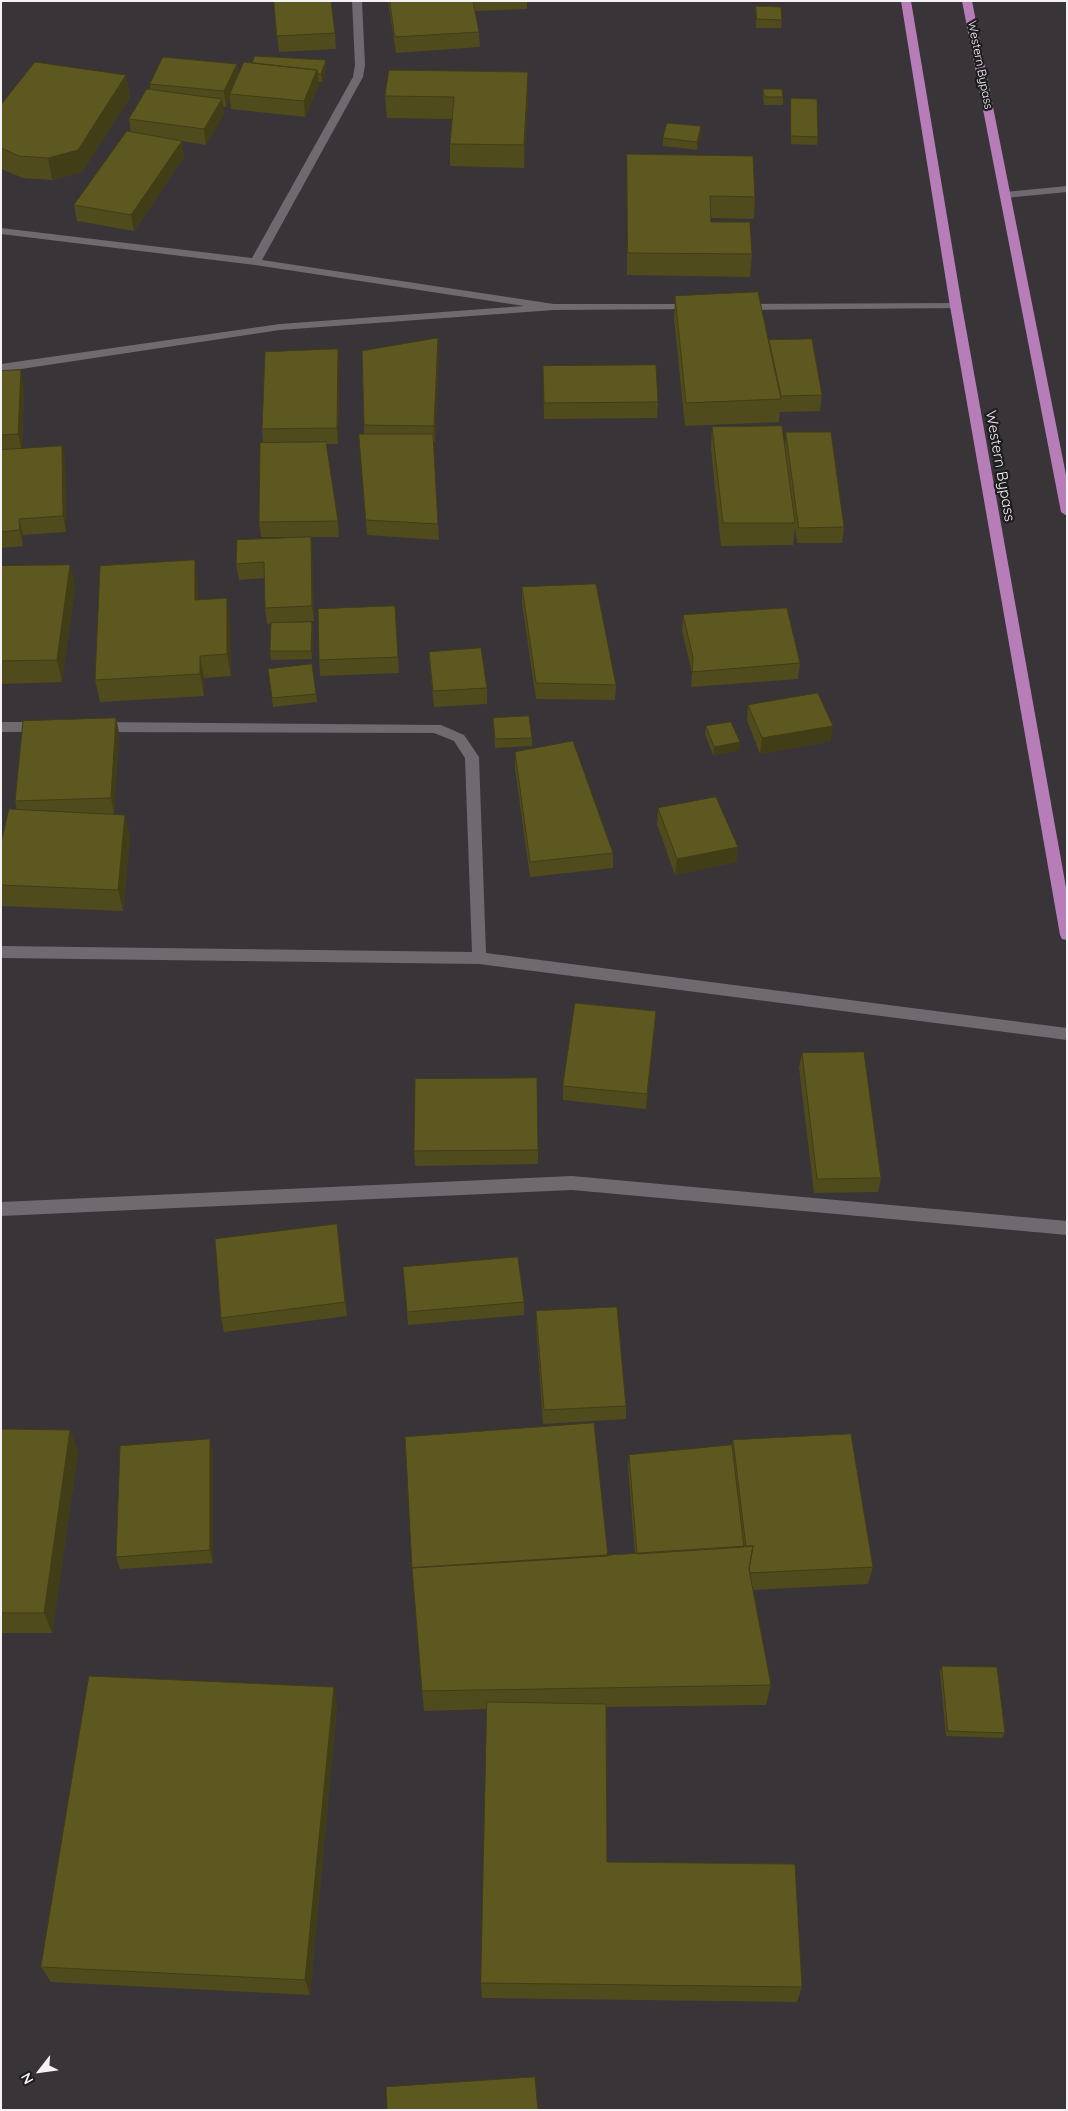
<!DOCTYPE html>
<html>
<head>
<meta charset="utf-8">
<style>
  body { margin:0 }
  #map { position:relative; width:1068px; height:2111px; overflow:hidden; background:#383438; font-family:Quicksand,sans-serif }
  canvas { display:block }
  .frame { position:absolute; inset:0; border:2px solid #f5f2f5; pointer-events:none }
  .north { position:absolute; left:15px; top:2046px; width:50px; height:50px; -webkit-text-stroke:4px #1e1c1e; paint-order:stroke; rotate:240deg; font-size:14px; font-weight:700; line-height:20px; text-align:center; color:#f5f2f5 }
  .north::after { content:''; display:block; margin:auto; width:18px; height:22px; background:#f5f2f5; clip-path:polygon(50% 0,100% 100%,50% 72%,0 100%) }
</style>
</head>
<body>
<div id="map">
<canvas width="1068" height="2111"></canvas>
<div class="frame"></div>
<div class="north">N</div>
</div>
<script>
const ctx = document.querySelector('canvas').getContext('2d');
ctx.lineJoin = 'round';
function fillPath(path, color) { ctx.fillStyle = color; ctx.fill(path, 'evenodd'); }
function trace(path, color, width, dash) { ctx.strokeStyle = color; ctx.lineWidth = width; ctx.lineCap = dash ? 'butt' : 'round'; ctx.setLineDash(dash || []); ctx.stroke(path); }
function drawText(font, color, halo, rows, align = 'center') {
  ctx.font = font + ' Quicksand,sans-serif'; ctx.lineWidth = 4.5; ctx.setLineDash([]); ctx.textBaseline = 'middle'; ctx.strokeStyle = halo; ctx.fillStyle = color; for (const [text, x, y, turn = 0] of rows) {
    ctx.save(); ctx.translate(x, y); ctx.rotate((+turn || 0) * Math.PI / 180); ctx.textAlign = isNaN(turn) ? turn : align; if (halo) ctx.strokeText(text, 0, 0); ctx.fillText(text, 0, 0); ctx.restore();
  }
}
fillPath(new Path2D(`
  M352 1H362L365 65 363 77 262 260 554 304H695L699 305 701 307 699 309 554 310 280 330 1 372V364L280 324 524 306 255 265 1 234V228L252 258 353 77 355 65Z
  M956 303 960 304 962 306 960 308 740 310 734 307 740 304Z
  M1 722H42L47 724 49 727 47 730 42 732H1Z
  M98 722 441 725 464 735 479 757 486 953 1067 1028V1040L479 964 1 958V946L472 952 465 758 454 741 434 733 98 732 93 730 91 727 93 724Z
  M572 1176 1067 1221V1235L572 1190 1 1216V1202Z`), '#6f6a6f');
fillPath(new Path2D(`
  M1067 186V192L1005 198 1000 195 1005 192Z`), '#6f6a6f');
fillPath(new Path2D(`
  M901 1H911L962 306 1067 893V940L1062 939 1060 935 950 306Z
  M962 1H972L1067 480V516L1061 512Z`), '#b67db9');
fillPath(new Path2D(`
  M274 1 335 33 336 49 279 52Z
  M388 1H473L474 6 473 1H527V9L475 11 479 32 480 47 396 53Z
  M756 6 782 20 781 28H756Z
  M237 64 238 75 326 68 322 82H318L319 85 305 117 231 109 230 99 226 107H223L224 114 206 145 182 141 184 157 134 231 77 221 74 205 131 132 129 119 150 89V84Z
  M126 75 130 97 82 172 52 180 23 178 1 169V105Z
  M763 89 783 97V105H764L763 97Z
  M528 95 524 168 450 166V144L452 119 387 118 385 96Z
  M791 98 818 137 817 145 791 144 790 106Z
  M701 134 697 150 663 146V138Z
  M627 154 755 197 754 219 711 218V222L752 254 750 277 627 275Z
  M675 296 769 343V340L822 395 820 411 780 412 779 422 685 426 674 318Z
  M338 349 339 365 338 444H326L338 521 339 537H311L312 553 314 621 272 623 312 622 313 631 312 659 271 660 270 651 271 623 267 624 265 608 264 578 239 580 236 564 307 537H261L259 522 263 443 262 429Z
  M439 354 435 442H433L439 540 367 535 359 434H364V425Z
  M543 366 658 402 657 418 544 419Z
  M1 371 24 386 22 449 62 446 65 462 66 532 23 535V546L1 548Z
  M712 427 785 447 786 432 844 527 842 543H797L795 528 793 545 721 546 711 449Z
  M70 565 75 587 62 682 1 684V566Z
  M198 583V600L230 621 231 676 204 678V696L100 702 95 680Z
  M522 587 616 685 615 700 536 699 522 603Z
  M395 606 399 673 320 676 319 660Z
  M683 615 800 663 798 679 691 687 692 673 682 631Z
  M429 652 487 688V704L434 707 430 668Z
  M268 669 316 694 317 702 273 707Z
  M748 705 831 741 760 754 747 720Z
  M116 718 119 733 114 814H106L130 836 123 911 1 906V844L17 810 15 801Z
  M493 718 532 738V746L495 748Z
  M706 726 740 742 739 750 713 755 705 734Z
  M515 752 613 853V868L530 877 515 768Z
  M658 808 738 847 736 862 675 875 657 824Z
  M655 1026 646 1109 563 1100V1086Z
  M802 1053 881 1178 878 1192 814 1193 799 1068Z
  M538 1150V1164L415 1166 414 1151Z
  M337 1224 347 1316 224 1332 221 1318Z
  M403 1267 524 1302V1315L408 1325Z
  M536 1311 626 1406V1419L543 1424 536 1325Z
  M1 1429 70 1430 78 1452 52 1633H1Z
  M733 1440 873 1567 868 1584 753 1590 771 1685 766 1705 606 1707 607 1862 802 1987 797 2002 482 1998 481 1983 487 1709 424 1711 422 1691 608 1556 635 1554 628 1467 629 1455 732 1445Z
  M213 1452V1563L120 1569 116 1557Z
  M942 1666 1005 1733 1002 1738 946 1736 940 1672Z
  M337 1706 310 1995 51 1982 41 1967Z`), '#504b1c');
fillPath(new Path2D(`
  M326 60V68L322 82 321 74Z
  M237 64 239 80 230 94V99L226 107 224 91Z
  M317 70 319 85 305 117 304 101Z
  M528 72V95L524 168V145Z
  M126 75 130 97 82 172 52 180 48 158Z
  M222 99 224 114 206 145 204 129Z
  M701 126V134L697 150V142Z
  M182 141 184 157 134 231 131 215Z
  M438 338 439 354 435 442 434 426Z
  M338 349 339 365 338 444 337 428Z
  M21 370 24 386 22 450 18 434Z
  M62 446 65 462 66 532 63 516Z
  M19 519 23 535V546L20 530Z
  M311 537 312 553 314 621 312 606Z
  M195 560 198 583V622L195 600Z
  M70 565 75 587 62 682 57 660Z
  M227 598 230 621 231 676 227 654Z
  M312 622 313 631 312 659 311 651Z
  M200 656 204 678V696L200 674Z
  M116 718 119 733 114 814 111 798Z
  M833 726 831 741 760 754 762 738Z
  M740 742 739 750 713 755 714 747Z
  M125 815 130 836 123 911 118 890Z
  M738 847 736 862 675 875 677 859Z
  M656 1011 655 1026 646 1109 647 1094Z
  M70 1430 78 1452 52 1633 44 1613Z
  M210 1439 213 1452V1563L210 1550Z
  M334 1687 337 1706 310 1995 305 1980Z`), '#413d16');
const building = new Path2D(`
  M274 1H331L335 33 277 36Z
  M390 1H473L479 32 395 37Z
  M756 6 781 7 782 20 757 19Z
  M255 56 326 60 321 74H318L317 70 252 63Z
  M163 57 237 64 224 91 150 84Z
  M35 62 126 75 78 150 48 158 19 156 1 148V105Z
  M244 62 317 70 304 101 230 94Z
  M389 70 528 72 524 145 450 144 454 97 385 96Z
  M147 89 222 99 204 129 129 119Z
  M763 89H782L783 97H765Z
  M791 98 817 99 818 137 791 136Z
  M667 123 701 126 697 142 663 138Z
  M127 131 182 141 131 215 74 205Z
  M627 154 753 156 755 197 710 196 711 222H750L752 254 628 253Z
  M758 292 781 399 686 403 675 296Z
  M438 338 434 426 364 425 362 351Z
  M812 339 822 395 781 396 769 340Z
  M338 349 337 428 262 429 265 352Z
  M656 365 658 402 544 403 543 366Z
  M21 370 18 434 1 435V371Z
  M782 426 795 523H723L712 427Z
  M786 432H831L844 527 799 528Z
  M359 434H433L438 524 366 520Z
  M326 442 338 521 259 522 260 443Z
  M62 446 63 516 19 519 20 530 1 532V450Z
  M311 537 312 606 265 608 264 562 236 564 237 540Z
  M195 560V600L227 598V654L200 656V674L95 680 100 566Z
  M70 565 57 660 1 661V566Z
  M596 584 616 685 536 683 522 587Z
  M395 606 398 657 319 660 318 609Z
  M787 608 800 663 692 672 693 657 683 615Z
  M312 622 311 651H270L271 623Z
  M481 648 487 688 433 691 429 652Z
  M312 664 316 694 272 698 268 669Z
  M818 693 833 726 762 738 748 705Z
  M529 716 532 738 495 739 493 718Z
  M116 718 111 798 15 801 23 721Z
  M731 722 740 742 714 747 706 726Z
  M573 741 613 853 530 862 515 752Z
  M716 797 738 847 677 859 658 808Z
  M9 809 125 815 118 890 1 885V844Z
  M575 1003 656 1011 647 1094 563 1086Z
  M864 1052 881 1178 817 1179 802 1053Z
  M537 1078 538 1150 414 1151 415 1079Z
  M337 1224 345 1302 221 1318 215 1239Z
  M518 1257 524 1302 407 1312 403 1267Z
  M617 1307 626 1406 544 1410 536 1311Z
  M594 1423 608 1556 412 1568 405 1437Z
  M1 1429 70 1430 44 1613H1Z
  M851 1434 873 1567 750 1573 749 1569 753 1546 746 1547 733 1440Z
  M210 1439V1550L116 1557 120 1446Z
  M732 1445 744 1547 637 1554 629 1455Z
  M753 1546 749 1569 771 1685 422 1691 412 1568Z
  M942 1666 997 1667 1005 1733 948 1731Z
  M89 1676 334 1687 305 1980 41 1967Z
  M487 1702 606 1704 607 1862 795 1864 802 1987 481 1983Z
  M535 2077 538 2110H387L386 2087Z`);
fillPath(building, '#5d5720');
trace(building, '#413d16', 1);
drawText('12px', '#f5f2f5', '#1e1c1e', [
  ["Western Bypass",980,65,79]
]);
drawText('15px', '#f5f2f5', '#1e1c1e', [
  ["Western Bypass",1000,466,80]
]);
</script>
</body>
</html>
